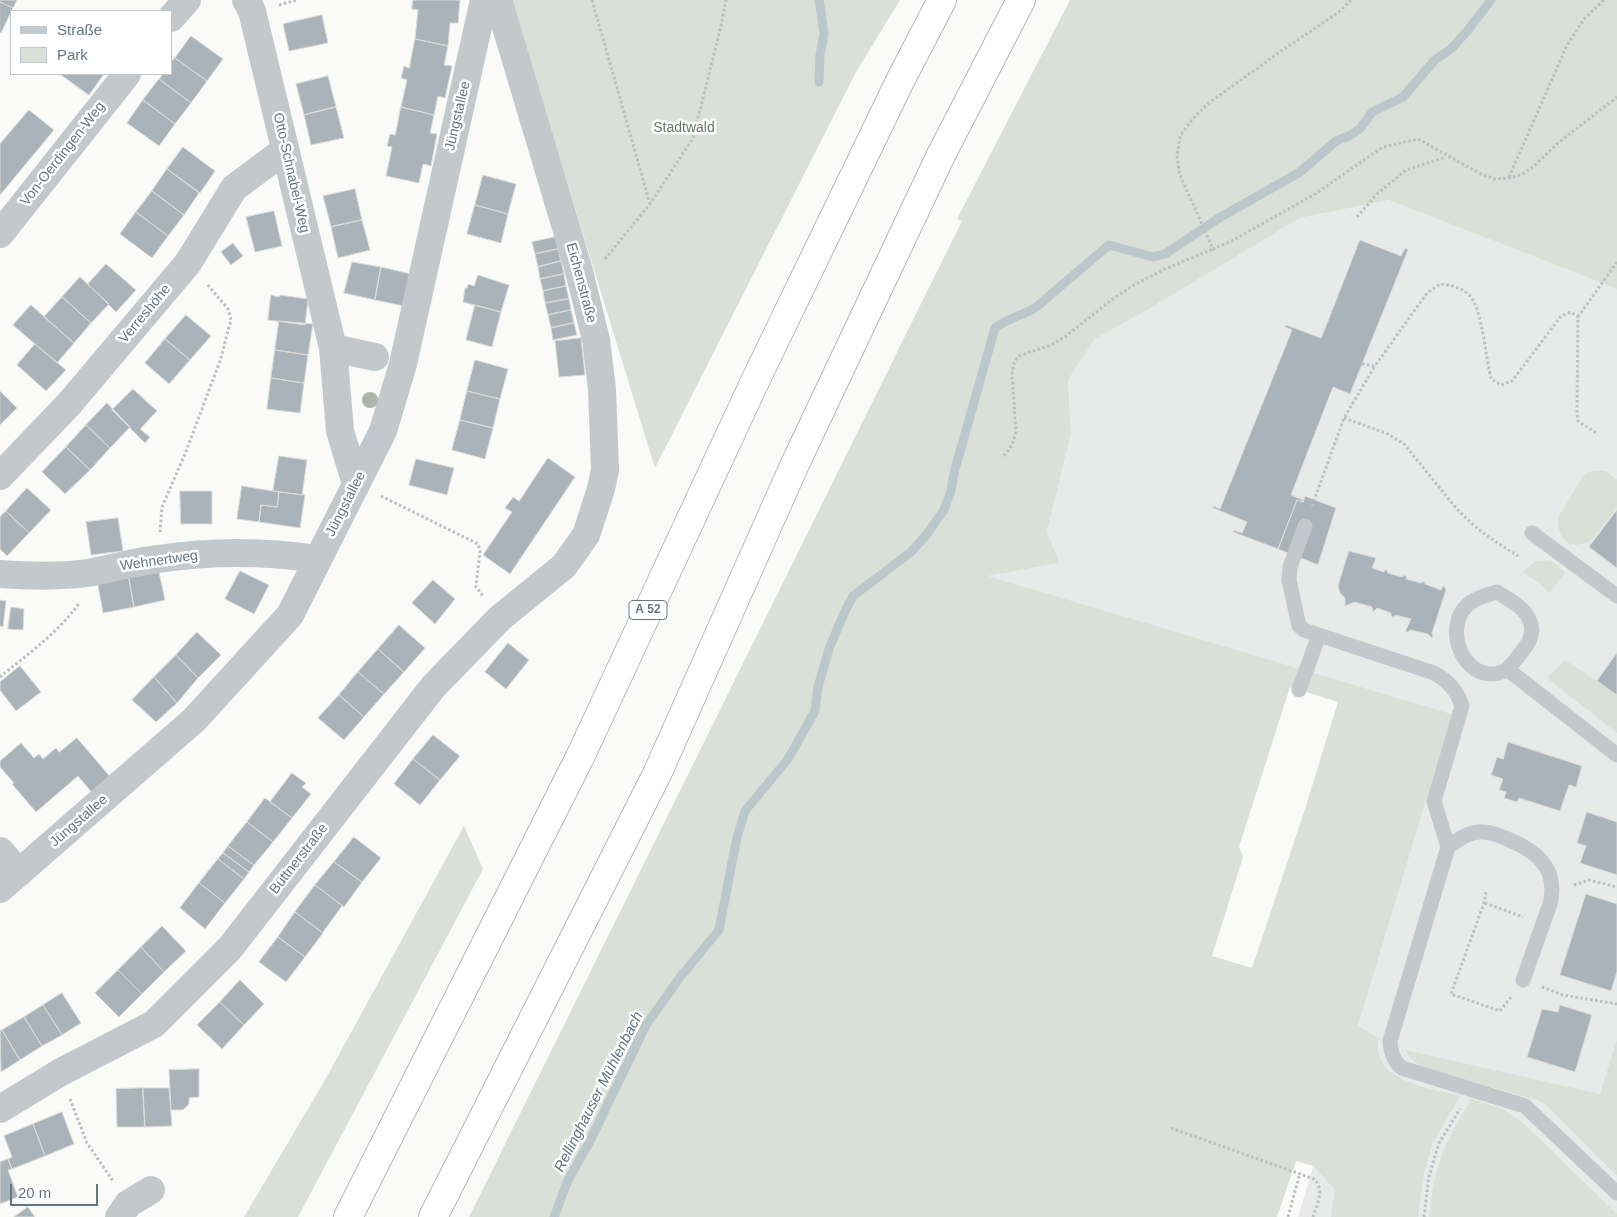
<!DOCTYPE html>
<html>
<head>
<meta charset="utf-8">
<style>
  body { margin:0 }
  #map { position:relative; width:1617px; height:1217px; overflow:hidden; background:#fafaf8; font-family:Arial,sans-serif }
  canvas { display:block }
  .legend { position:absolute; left:10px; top:10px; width:162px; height:65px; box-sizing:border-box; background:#fff; border:1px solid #c1c8cd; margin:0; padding:6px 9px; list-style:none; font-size:15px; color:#657683 }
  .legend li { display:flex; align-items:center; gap:10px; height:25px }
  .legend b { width:25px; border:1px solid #c1c8cd }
  .scale { position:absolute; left:10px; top:1184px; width:88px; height:22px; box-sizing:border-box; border:2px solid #657683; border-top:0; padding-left:6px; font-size:15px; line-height:18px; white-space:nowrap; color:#657683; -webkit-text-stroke:4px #fff; paint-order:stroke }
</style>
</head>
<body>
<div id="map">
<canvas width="1617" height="1217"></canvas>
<ul class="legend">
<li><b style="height:6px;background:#c3c8cc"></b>Straße</li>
<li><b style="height:14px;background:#dadfd7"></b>Park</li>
</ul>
<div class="scale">20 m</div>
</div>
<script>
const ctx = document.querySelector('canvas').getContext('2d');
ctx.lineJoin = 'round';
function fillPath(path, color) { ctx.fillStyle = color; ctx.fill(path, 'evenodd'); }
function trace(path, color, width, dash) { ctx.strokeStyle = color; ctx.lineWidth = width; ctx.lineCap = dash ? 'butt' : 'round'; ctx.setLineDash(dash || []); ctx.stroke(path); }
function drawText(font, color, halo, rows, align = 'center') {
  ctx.font = font + ' Arial,sans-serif'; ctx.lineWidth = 5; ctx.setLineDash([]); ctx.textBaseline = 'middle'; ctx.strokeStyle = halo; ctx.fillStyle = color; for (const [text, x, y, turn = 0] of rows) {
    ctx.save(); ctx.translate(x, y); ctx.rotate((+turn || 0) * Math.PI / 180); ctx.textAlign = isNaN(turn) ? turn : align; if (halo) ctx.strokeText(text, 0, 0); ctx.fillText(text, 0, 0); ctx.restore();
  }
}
fillPath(new Path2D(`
  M1389 200 1617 289V1217H1298L1353 1034 1358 1026 1452 714 987 576 1058 563 1047 531 1071 434 1068 380 1095 339 1147 310 1300 218Z`), '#e8e9e9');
fillPath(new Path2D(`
  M511 0H900L856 72 655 468Z
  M1070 0H1617V289L1389 200 1300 218 1147 310 1095 339 1068 380 1071 434 1047 531 1059 563 988 576 1452 714 1358 1026 1379 1038C1369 1081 1430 1088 1460 1096L1433 1143 1424 1173 1418 1217H1331L1335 1190 1314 1166 1296 1161 1277 1217H469L962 221 957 219ZM1290 687 1338 702 1306 806 1252 968 1212 956 1243 857 1239 847Z
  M1598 471H1605L1617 480V507L1595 536 1590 542 1576 545 1568 543 1561 535 1558 526 1559 516 1582 477 1589 472Z
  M1549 560 1555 563 1565 573 1549 593 1543 586 1523 572 1534 562Z
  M1565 660 1617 695V733L1547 678Z
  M464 826 483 869 298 1217H244L325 1080Z
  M1617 1040V1176L1546 1105 1538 1100 1425 1069 1409 1057 1405 1050 1600 1094Z
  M1471 1099 1503 1109 1523 1123 1617 1214V1217H1429C1431 1204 1432 1190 1435 1178 1441 1149 1456 1124 1471 1099Z`), '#dadfd7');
trace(new Path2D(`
  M819 82 820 55 824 34 819 0
  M554 1217 568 1180 590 1141 646 1025 681 976 719 930 737 837 745 811 788 759 815 711 818 687 829 649 844 613 853 596 911 552 927 534 944 510 951 491 954 473 995 328C1006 319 1021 316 1035 308L1109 245 1153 257 1165 254 1219 218 1300 172 1336 141 1349 136 1360 129 1372 112 1403 97 1434 61 1452 48 1468 30 1491 0`), '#bbc7cb', 9);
const building = new Path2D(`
  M0 0H17L13 8 0 2Z
  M413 0H460L458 23H450L448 46 415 39 418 10 412 9Z
  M0 2 13 8 1 33 0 32Z
  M322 15 328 43 289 51 283 24Z
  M191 36 223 59 207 81 175 58Z
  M415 39 448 46 444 65 452 66 445 98 438 96 434 115 401 107 407 80 401 78 404 66 409 68Z
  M175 58 207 81 191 103 159 79 163 74H171V62Z
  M60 74H104L89 95Z
  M328 76 336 107 304 115 296 84Z
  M159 79 191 103 175 124 143 100Z
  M143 100 175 124 159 146 127 123Z
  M336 107 344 138 311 145 304 115Z
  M401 107 434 115 430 133 437 134 431 166 423 164 419 183 386 176 392 147 387 146 390 134 395 135Z
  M29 110 54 130 0 195V144Z
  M183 147 215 171 200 193 167 169Z
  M167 169 199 193 184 215 152 191Z
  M483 175 516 184 508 214 475 205Z
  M355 189 362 220 331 227 323 196Z
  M152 191 184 215 168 236 136 212Z
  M475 205 508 214 501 243 467 234Z
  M274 211 282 246 255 252 246 217Z
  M136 212 168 236 152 258 120 234Z
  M362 220 370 250 338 258 331 227Z
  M555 237 558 249 535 254 532 242Z
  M1360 240 1401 256 1405 248 1408 250 1350 394 1333 387 1291 495 1303 500V502L1297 500 1278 549 1233 532V530L1242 533 1247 522 1213 508V506L1220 509 1292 330 1285 327 1286 325 1321 338Z
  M233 243 243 256 231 265 221 252Z
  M558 249 561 261 538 267 535 254Z
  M561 261 564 274 540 279 538 267Z
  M352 262 381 267 375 300 344 293Z
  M106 264 136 290 116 312 88 284Z
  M381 267 411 274 404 306 375 300Z
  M564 274 566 286 543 291 540 279Z
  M478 275 509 285 501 312 463 302 465 288H467L468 284 474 286Z
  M80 277 109 304 91 323 62 297Z
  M566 286 569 299 545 303 543 291Z
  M271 295 279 297 280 295 308 299 305 325 268 320Z
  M62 297 91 323 74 343 44 317Z
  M569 299 571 310 548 315 545 303Z
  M31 305 74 343 57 363 13 325Z
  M475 305 501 312 492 347 466 340Z
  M571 310 574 323 551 328 548 315Z
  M186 315 211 336 190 360 165 339Z
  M279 321 313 324 308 355 275 350Z
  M574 323 577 335 553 340 551 328Z
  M581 338 585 375 559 377 555 341Z
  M165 339 190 360 169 384 145 363Z
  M35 344 66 370 46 391 17 365Z
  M275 350 308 355 304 383 271 378Z
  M475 360 508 369 500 399 467 391Z
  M271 378 304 383 300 413 267 409Z
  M133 389 157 411 140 429 150 437 145 443 112 410Z
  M0 391 17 408 0 425Z
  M467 391 500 399 493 428 460 420Z
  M107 403 130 427 110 448 86 425Z
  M460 420 493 428 485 459 452 450Z
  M86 425 110 448 90 470 66 447Z
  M66 447 90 470 65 494 42 472Z
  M279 456 307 460 302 495 273 491Z
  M548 458 575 477 510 574 483 555 512 512 505 508 513 497 519 501Z
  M416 459 454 468 447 495 409 485Z
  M242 486 279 492 277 507 261 505 259 522 237 519Z
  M27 488 51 510 29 533 6 511Z
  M180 491H212V524H181Z
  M279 492 305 495 300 528 259 522 261 505 277 507Z
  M1305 496 1336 508 1318 565 1278 549 1297 500 1303 502Z
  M1617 510V568L1589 547Z
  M6 511 29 533 7 556 0 549V517Z
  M118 518 123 551 91 555 86 522Z
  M1349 551 1376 558 1372 568 1384 572 1386 569 1388 573 1402 577 1405 575 1407 577 1406 579 1421 583 1424 581 1425 584 1441 590 1443 586 1445 587 1446 590 1432 633 1433 637 1432 638 1428 634 1411 630 1408 632H1405L1411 619 1395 615 1394 617 1391 616V613L1377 608 1373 612 1372 607 1355 602 1345 606V598L1340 593 1338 586Z
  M158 568 165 600 134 607 128 574Z
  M240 571 269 585 254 614 225 599Z
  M128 574 134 607 103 613 97 580Z
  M433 580 455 599 435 624 412 603Z
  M0 600 6 601 3 627 0 626Z
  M11 607 24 609 23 630 8 629Z
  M399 625 425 648 404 672 378 649Z
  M197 632 221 655 198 678 176 655Z
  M508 643 529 660 506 689 485 672Z
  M378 649 404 672 384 694 358 672Z
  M1617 653V695L1597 681Z
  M176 655 198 678 177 703 154 677Z
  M20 666 41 692 16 711 0 690V682Z
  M358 672 384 694 364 717 339 695Z
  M154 677 177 703 156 722 132 700Z
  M339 695 364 717 344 740 318 718Z
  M433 735 460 756 440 780 413 759Z
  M77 738 112 779 94 795 78 776 36 812 12 784 14 783 0 767V761L21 743 34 758 39 754 43 759 56 748 59 752Z
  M1508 742 1582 766 1576 787 1569 785 1560 811 1519 798 1517 802 1504 798 1506 792 1499 790 1503 779 1491 775 1497 757 1503 759Z
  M413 759 440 780 420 805 394 784Z
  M292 773 306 783 302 787 311 794 292 818 270 802Z
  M265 798 292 818 273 842 247 822Z
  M1587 812 1617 822V875L1580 863 1586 846 1577 843Z
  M247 822 273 842 254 865 228 846Z
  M354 837 381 858 362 882 334 862Z
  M228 846 254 865 249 872 223 853Z
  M223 853 249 872 244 879 218 859Z
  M218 859 244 879 225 903 199 883Z
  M334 862 362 882 344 907 315 885Z
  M199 883 225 903 205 929 180 908Z
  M315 885 344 907 342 906 323 932V933L295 912Z
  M1586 894 1617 904V972L1611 991 1560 975Z
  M295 912 323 933 305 957 278 937Z
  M162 926 186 951 164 972 141 947Z
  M278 937 305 957 286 982 259 962Z
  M141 947 164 972 142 994 118 970Z
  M118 970 142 994 119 1017 95 993Z
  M240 980 264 1004 244 1025 220 1002Z
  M62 993 81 1023 62 1035 43 1005Z
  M220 1002 244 1025 222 1049 197 1025Z
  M43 1005 62 1035 42 1046 24 1017Z
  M1560 1005 1592 1015 1575 1072 1527 1057 1542 1009 1558 1012Z
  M24 1017 42 1046 20 1060 2 1030Z
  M2 1030 20 1060 1 1072 0 1031Z
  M199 1069V1097L189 1098V1104L183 1110H171L169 1070Z
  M143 1088H169L172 1126 145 1127Z
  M143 1088 145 1127H117L116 1089Z
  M62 1112 74 1144 45 1156 33 1124Z
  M33 1124 45 1156 12 1169 8 1159 12 1157 4 1136Z
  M8 1159 12 1169 8 1170 18 1197 0 1204V1162Z
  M28 1207 35 1217H14Z`);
fillPath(building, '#aab3b9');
trace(building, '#dcdcda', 1);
const motorway = new Path2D(`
  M348 1217 580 757 757 377 901 79 942 0
  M433 1217 657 774 795 464 941 155 1021 0`);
trace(motorway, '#b4b9bd', 30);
trace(new Path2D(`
  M592 0 650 204
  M1351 0 1339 12 1277 54 1206 105 1190 122 1180 136 1177 157 1180 175 1213 249 1230 242 1315 194 1383 147 1418 139 1479 173 1495 179 1509 178 1521 175 1534 166 1558 143 1617 97
  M279 5 297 0
  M1509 177 1567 45 1585 18 1604 0
  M1357 217 1377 194 1406 170 1446 157
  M605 259 650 204 693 138 720 30 726 0
  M1578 317 1617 262
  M1362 364 1375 366 1427 293 1440 284C1450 285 1461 287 1469 295 1482 306 1486 360 1491 379L1501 385 1512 381 1561 316 1571 312 1578 317 1577 413 1578 421 1596 433
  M1344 418 1388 434 1404 444 1456 508 1471 523 1487 536 1518 556
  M1004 456 1012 445 1016 432 1012 374 1014 362 1019 356 1051 345 1066 336 1114 298 1134 285 1165 269 1213 249
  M381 496 478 544 480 551 476 587 483 596
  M1312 506 1344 418 1375 366
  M160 532 162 507 185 454 220 361 231 320 228 309 207 284
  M0 677C28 654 59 632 80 602
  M1574 885 1589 880 1617 887
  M1486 892 1484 903 1451 994 1500 1011 1511 997
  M1485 903 1523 917
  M1542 987 1563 995 1617 1004
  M70 1099 87 1143 113 1181
  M1171 1128 1314 1179C1325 1190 1317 1204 1313 1217
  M1288 1217 1300 1173
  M1424 1217 1429 1176 1439 1143 1460 1109`), '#bbbfc2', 3, [2.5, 2.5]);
trace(new Path2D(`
  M1305 526 1290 567 1289 580 1299 626 1304 630 1434 673C1448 681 1457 690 1462 706L1434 801 1448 847 1390 1041C1391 1053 1393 1060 1402 1068L1525 1106 1617 1193
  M1532 533 1617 596
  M1497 592C1508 599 1524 607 1529 619 1537 635 1526 647 1516 659 1512 664 1508 670 1502 672 1474 682 1453 651 1457 626 1460 603 1478 597 1497 592Z
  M1507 669 1617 755
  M1299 690 1319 635
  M1448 847C1458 840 1466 833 1479 832 1490 831 1502 836 1512 841 1540 853 1558 871 1550 904L1523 980`), '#c3c8cc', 15);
trace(new Path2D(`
  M246 0 252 11 333 348 340 431 356 484
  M171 18 187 0
  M0 234 127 74
  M333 348 375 357
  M0 476 69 404 188 263 234 188 285 150
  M0 574C29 576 59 577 87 573 111 569 134 562 158 559 211 551 265 551 317 559
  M0 851 19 873
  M0 889 194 720 290 615 383 431 403 364 484 0
  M0 1109 61 1072 154 1024 230 948 433 687 500 618 564 566 586 535 601 489 605 470 602 389 596 340 579 271 498 0
  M119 1217 128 1204 151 1190`), '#c3c8cc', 28);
trace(motorway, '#fff', 28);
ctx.fillStyle = '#aab4a7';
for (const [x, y] of [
  [370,400]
]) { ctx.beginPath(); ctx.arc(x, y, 8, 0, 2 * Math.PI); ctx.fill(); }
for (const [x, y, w] of [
  [648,610,38]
]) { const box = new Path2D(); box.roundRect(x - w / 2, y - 9.5, w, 19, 4); ctx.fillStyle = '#fff'; ctx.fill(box); trace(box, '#657683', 1); }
drawText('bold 12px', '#657683', null, [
  ["A 52",648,610]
]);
drawText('14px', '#657683', '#fff', [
  ["Jüngstallee",458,116,-77],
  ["Von-Oerdingen-Weg",63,154,-52],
  ["Otto-Schnabel-Weg",291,173,77],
  ["Eichenstraße",581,283,75],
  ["Verreshöhe",145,314,-50],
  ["Jüngstallee",346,504,-63],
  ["Wehnertweg",159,561,-8],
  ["Jüngstallee",79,821,-41],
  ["Büttnerstraße",299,859,-52]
]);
drawText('14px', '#687a64', '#fff', [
  ["Stadtwald",684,128]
]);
drawText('italic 15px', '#60757c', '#fff', [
  ["Rellinghauser Mühlenbach",599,1092,-63]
]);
</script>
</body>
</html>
